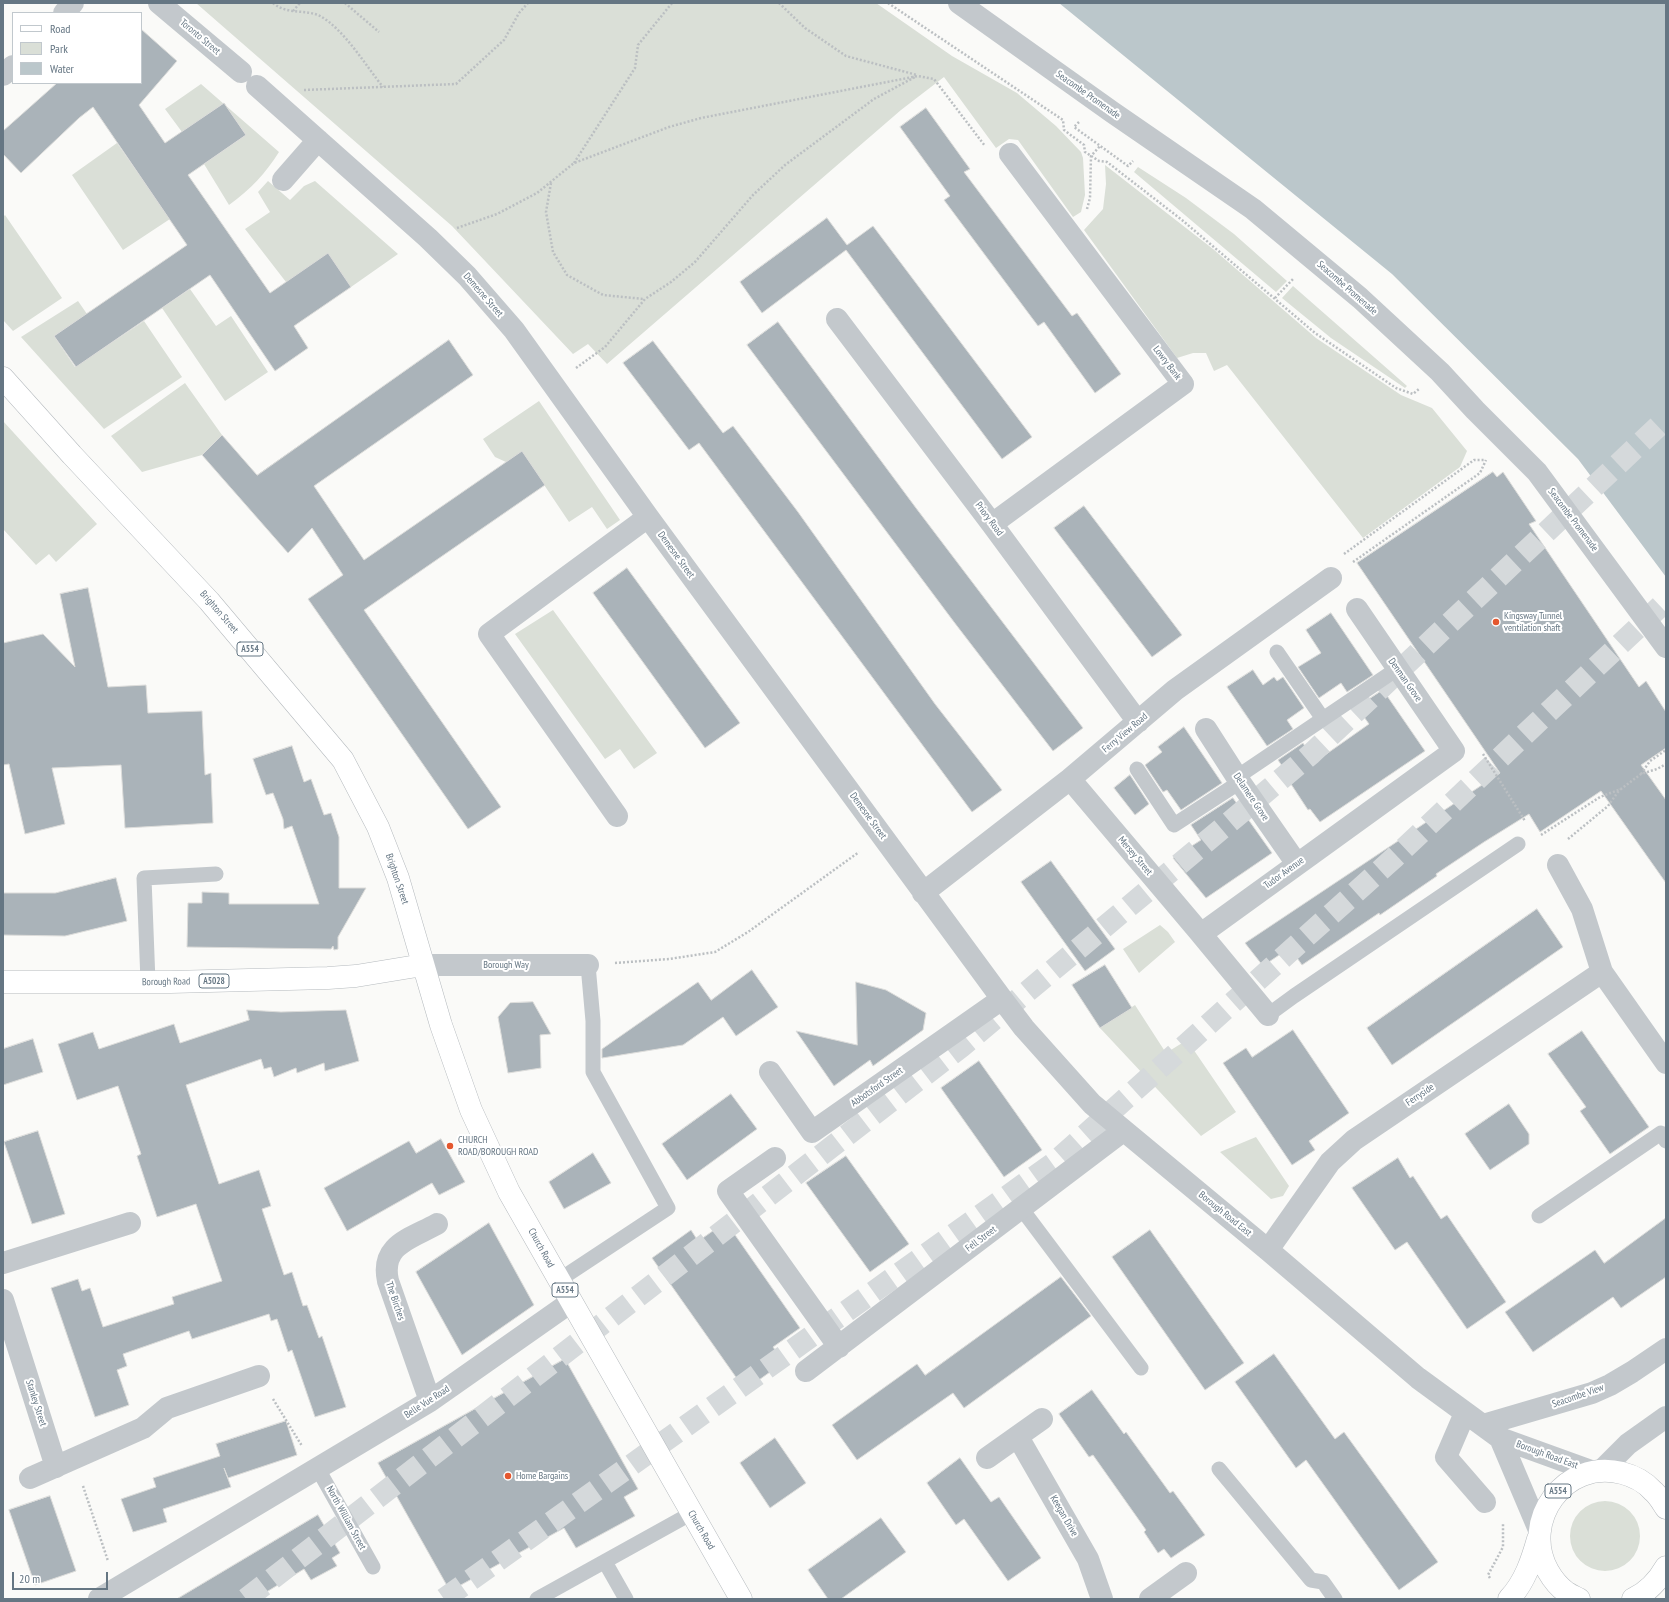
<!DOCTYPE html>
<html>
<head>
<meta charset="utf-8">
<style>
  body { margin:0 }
  #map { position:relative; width:1669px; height:1602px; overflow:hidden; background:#fafaf8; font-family:"PT Sans Narrow",sans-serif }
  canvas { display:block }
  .frame { position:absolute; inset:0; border:4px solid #657683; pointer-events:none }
  .legend { position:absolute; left:12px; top:12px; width:130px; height:72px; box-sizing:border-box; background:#fff; border:1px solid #c1c8cd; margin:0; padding:5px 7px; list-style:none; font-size:12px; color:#657683 }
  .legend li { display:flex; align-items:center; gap:8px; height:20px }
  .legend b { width:20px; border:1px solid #c1c8cd }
  .scale { position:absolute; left:12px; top:1572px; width:96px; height:18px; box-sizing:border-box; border:2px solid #657683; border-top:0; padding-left:5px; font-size:12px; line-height:14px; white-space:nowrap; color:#657683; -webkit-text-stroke:3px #fff; paint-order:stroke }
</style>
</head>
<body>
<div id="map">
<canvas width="1669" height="1602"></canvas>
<div class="frame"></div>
<ul class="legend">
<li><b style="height:5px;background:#fff"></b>Road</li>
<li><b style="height:11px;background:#dadfd7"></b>Park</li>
<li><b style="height:11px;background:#bbc7cb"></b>Water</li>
</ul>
<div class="scale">20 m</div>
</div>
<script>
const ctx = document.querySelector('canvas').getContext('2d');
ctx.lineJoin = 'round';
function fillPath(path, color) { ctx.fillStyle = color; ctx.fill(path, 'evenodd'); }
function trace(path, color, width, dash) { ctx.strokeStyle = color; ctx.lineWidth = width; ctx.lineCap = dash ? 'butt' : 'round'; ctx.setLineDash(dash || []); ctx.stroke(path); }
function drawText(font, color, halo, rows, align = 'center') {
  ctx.font = font + ' "PT Sans Narrow",sans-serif'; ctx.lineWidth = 4; ctx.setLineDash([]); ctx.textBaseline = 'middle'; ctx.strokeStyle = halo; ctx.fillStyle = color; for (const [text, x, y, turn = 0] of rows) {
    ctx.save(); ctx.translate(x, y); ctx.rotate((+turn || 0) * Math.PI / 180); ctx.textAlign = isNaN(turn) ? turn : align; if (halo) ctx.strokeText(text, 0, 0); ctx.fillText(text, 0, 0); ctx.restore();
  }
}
fillPath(new Path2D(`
  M196 3H876L952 56 1017 93 1056 126 1081 152 1083 158 1085 195 1081 212 1073 217 1018 140 1009 139 996 148 944 77 901 110 607 364 588 344 573 354 452 226Z
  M201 84 279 152C265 174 251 189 229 205L204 164 246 135 224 103 182 132 165 109Z
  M117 143 170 219 123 250 72 175Z
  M1105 165 1213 249 1316 338 1401 395 1432 408 1467 451 1460 467 1363 538 1227 365 1214 371 1206 353H1193L1177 358 1084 230 1103 209 1106 184Z
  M1138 167 1186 198 1234 234 1287 281 1276 292 1134 172Z
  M268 181 290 200 304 186 315 181 398 254 351 287 286 282 245 229 270 212 258 192Z
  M5 215 62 298 13 331 3 320V217Z
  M1293 286 1407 386 1405 388 1331 338 1282 298Z
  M190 289 216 326 231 316 268 372 225 401 162 308Z
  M78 301 87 314 54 336 75 367 144 321 182 377 104 429 21 337Z
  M185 383 222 435 202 455 142 472 111 436Z
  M539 401 620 520 607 529 592 507 569 522 522 452 506 462 495 457 483 439Z
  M3 421 97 524 56 562 49 554 36 565 3 529Z
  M553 610 657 753 634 769 620 749 605 759 515 634Z
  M1160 925 1168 932 1175 942 1139 973 1123 949Z
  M1135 1005 1166 1053 1187 1040 1236 1112 1201 1136 1100 1028Z
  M1256 1137 1289 1186 1283 1196 1271 1199 1220 1152Z
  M1570 1536a35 35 0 1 1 70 0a35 35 0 1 1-70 0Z`), '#dadfd7');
fillPath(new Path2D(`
  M1059 3H1666V577L1578 459 1392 274Z`), '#bbc7cb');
const building = new Path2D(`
  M141 29 177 61 139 105 165 143 224 103 246 135 188 175 270 293 328 253 351 287 294 326 308 348 275 371 210 275 76 367 54 336 187 245 93 107 79 118 21 173 3 154V131L57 83H141Z
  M926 108 970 169 964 172 1072 316 1077 313 1121 374 1095 393 1044 322 1038 326 944 200 950 196 900 127Z
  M827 218 847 245 873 226 1032 437 1002 459 846 250 762 313 740 282Z
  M778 322 916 508 1083 728 1053 751 954 622 747 345Z
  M449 340 473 375 314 486 364 560 522 451 545 485 364 610 501 807 468 829 308 599 343 575 312 528 288 553 202 455 222 435 257 475Z
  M653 341 723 433 733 426 798 512 935 704 1002 790 972 812 699 443 689 450 623 363Z
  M1493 472 1497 477 1503 472 1536 521 1529 524 1639 687 1646 681 1666 712V748L1641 765 1666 800V883L1601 791 1540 832 1529 814 1484 842 1436 874 1437 876 1380 915 1379 913 1302 965 1295 955 1290 958 1285 951 1263 966 1245 943 1500 773 1357 563Z
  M1084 506 1182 635 1152 657 1054 528Z
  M627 568 740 723 705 748 593 593Z
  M88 588 108 687 146 685 148 713 202 711 205 775 211 773 213 823 125 828 121 765 52 768 65 824 25 834 9 764 3 765V643L43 634 75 667 60 594Z
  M1331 613 1373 675 1347 692 1341 683 1319 698 1298 667 1321 653 1306 630Z
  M1253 670 1263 685 1274 677 1277 681 1283 677 1304 708 1287 720 1293 729 1267 746 1227 687Z
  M1383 690 1425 751 1320 822 1310 809 1308 810 1289 781 1291 779 1278 760 1303 743 1315 762 1369 724 1357 707Z
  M1184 727 1222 783 1181 810 1167 790 1163 792 1145 765 1162 752 1158 747Z
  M292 746 304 782 311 779 324 815 331 813 339 837V888H366L338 937V949L334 950 333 946 331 949 187 947 188 903H202V892L229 893V904H319L292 826 284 829 283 819 273 793 266 795 253 759Z
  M1130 775 1149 804 1135 815 1114 788Z
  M1233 798 1272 853 1206 898 1173 858 1201 840 1191 825Z
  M1051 861 1115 949 1085 971 1021 882Z
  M116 878 127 921 65 936 3 935V893H55Z
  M1537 909 1563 947 1392 1065 1367 1028Z
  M1105 965 1132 1008 1100 1028 1072 985Z
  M752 970 778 1007 736 1036 723 1017 683 1045 602 1058V1049L698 982 711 1000Z
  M856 982 886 990 926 1013 923 1030 873 1066 870 1060 834 1086 796 1031 857 1045Z
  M533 1002 551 1034 540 1035 541 1068 508 1073 498 1017 510 1003Z
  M247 1010 281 1012 346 1010 359 1061 325 1071 324 1063 297 1073 296 1068 274 1077 271 1067 264 1069 261 1059 186 1085 219 1184 259 1170 271 1206 262 1209 284 1275 292 1272 303 1306 307 1305 319 1338 322 1336 346 1407 315 1417 292 1350 288 1352 277 1319 271 1321 269 1314 192 1339 189 1331 123 1354 127 1366 117 1370 129 1405 95 1417 51 1288 78 1279 82 1291 90 1288 103 1327 174 1304 172 1297 222 1281 196 1204 157 1217 137 1156 141 1154 118 1086 77 1100 58 1044 93 1032 99 1049 174 1024 180 1043 249 1020Z
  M1293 1030 1349 1113 1309 1141 1315 1150 1292 1165 1223 1063 1246 1048 1252 1057Z
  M1582 1031 1649 1127 1610 1154 1580 1111 1586 1107 1548 1054Z
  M33 1039 43 1072 3 1085V1049Z
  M979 1061 1042 1150 1004 1177 941 1088Z
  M731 1094 757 1129 687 1180 662 1144Z
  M1509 1104 1529 1134V1144L1490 1170 1465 1134Z
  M38 1131 65 1214 32 1224 4 1142Z
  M441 1139 465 1182 439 1195 432 1183 347 1231 324 1188 409 1141 416 1153Z
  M593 1153 611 1183 564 1209 549 1182Z
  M846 1156 909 1244 870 1272 806 1183Z
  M1398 1158 1410 1178 1413 1176 1441 1219 1447 1215 1506 1302 1467 1329 1407 1242 1395 1250 1352 1188Z
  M1666 1218V1277L1621 1308 1613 1297 1533 1352 1505 1312 1595 1250 1604 1263Z
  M726 1222 800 1328 773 1347 784 1362 745 1390 652 1258 691 1230 698 1241Z
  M489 1223 534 1305 462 1355 416 1272Z
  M1150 1230 1244 1363 1205 1390 1112 1257Z
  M1061 1277 1091 1316 964 1408 953 1393 857 1460 832 1425 917 1364 925 1375Z
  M1274 1354 1335 1439 1344 1432 1438 1562 1399 1590 1306 1460 1296 1468 1235 1382Z
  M565 1359 638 1489 624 1497 635 1516 576 1548 564 1528 450 1591 378 1463Z
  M1092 1390 1124 1434 1126 1432 1170 1493 1173 1491 1205 1535 1171 1558 1164 1549 1158 1553 1144 1532 1146 1530 1093 1455 1089 1457 1059 1414Z
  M286 1421 297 1455 228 1478 224 1468 231 1487 163 1509 167 1522 133 1532 121 1499 156 1487 153 1478 220 1456 216 1444Z
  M775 1438 806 1483 770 1508 740 1463Z
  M960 1458 991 1502 999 1497 1041 1558 1008 1581 964 1519 956 1525 927 1483Z
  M50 1496 76 1571 35 1585 9 1510Z
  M318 1515 340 1553 332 1558 337 1566 311 1580 304 1569 255 1599H177Z
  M881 1518 906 1552 841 1599H828L808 1570Z`);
fillPath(building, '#aab3b9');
trace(building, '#dcdcda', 1);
trace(new Path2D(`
  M246 1599 961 1047 1311 754 1666 419
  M444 1599 1055 1162 1395 857 1666 601`), '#d5d9db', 22, [22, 11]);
const primary = new Path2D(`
  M3 378 72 455 209 601 343 760 378 827 398 878 441 1025 471 1110 509 1192 741 1599
  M3 982H170L328 978 356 976 423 965
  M1509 1599C1525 1582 1532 1560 1538 1539
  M1579 1599C1575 1597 1570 1595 1566 1592 1559 1587 1552 1578 1548 1571 1520 1521 1565 1458 1622 1473 1634 1476 1645 1482 1653 1491 1658 1495 1662 1502 1666 1508
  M1633 1599C1648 1592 1658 1581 1666 1567`);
trace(primary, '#b5babe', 23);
trace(new Path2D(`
  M273 3C287 15 306 9 320 16 344 29 366 66 383 87
  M345 3 379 32
  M779 3 805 28 846 56 917 75
  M888 3 1063 120 1064 130 1084 145 1085 152 1099 161 1107 162 1182 220 1315 333 1396 388 1413 394 1419 389
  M293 11 300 3
  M304 90 456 84 504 40 519 13 528 3
  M1079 122 1074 127 1128 166 1133 161
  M574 163 635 68 638 45 672 3
  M551 183 546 212 553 252 567 275 603 295 644 299
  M1087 209 1090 198 1091 156 1100 146
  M457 228 497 214 537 193 574 163 669 127 701 118 918 76 934 79 985 146
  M1275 298 1294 278
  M576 368 605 347 645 299 671 282 695 262 753 195 785 165 874 99 915 77
  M1344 554 1474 460H1485
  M1353 562 1480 473 1486 460
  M1483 754 1525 821
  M1641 774 1650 761 1666 750
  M1541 835 1600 797 1621 789 1641 774 1657 769 1666 764
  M1568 839 1608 806 1620 789
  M615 963 669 959 715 952 748 932 859 852
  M273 1399 302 1446
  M83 1486 108 1561
  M1490 1578 1488 1575 1503 1547V1524`), '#bbbfc2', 2.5, [2, 2]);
trace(new Path2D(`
  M1277 652 1323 719
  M1137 769 1174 825 1240 782
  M1237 777 1397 669
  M148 982 144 878 216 874
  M1268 1015 1294 996 1518 844
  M1021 1208 1141 1368
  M1539 1216 1661 1133 1666 1141
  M559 1280 668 1208 593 1072V1021L588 965
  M318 1469 373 1567
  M1219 1469 1311 1580 1323 1582 1335 1599
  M605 1562 626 1599
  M537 1599 692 1513`), '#c3c8cc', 15);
trace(new Path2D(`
  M159 3 241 72
  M959 3 1112 112 1253 209 1360 298 1440 372 1475 410 1537 472 1666 647
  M64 13 73 3
  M3 75 13 66
  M257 86 428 238 467 276 514 330 648 517 1002 999 1024 1028 1092 1104 1268 1250 1418 1378 1500 1438 1594 1472
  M283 180 318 140
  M837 319 992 524 1138 722
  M992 524 1183 384 1010 154
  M1206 729 1240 782 1297 864
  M1070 779 1201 934
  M617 816 489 634 648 517
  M1558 865 1582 909 1602 972
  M923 893 1070 779 1175 690 1331 578
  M423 965H588
  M1268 1015 1201 934 1454 751 1357 609
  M770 1072 812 1132 1002 999
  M775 1158 728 1191 839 1347
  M1268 1250 1330 1162 1354 1140 1602 972 1666 1063
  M3 1263 130 1223
  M3 1300 56 1467
  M806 1371 1123 1131
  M430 1401 388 1281C380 1245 410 1239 437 1224
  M1465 1413 1446 1457 1485 1502
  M1483 1425 1592 1393 1610 1385 1632 1372 1666 1349
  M1018 1437 1088 1559 1102 1599
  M1500 1438 1539 1530
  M987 1458 1042 1419
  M1601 1471 1628 1444 1666 1417
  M30 1478 143 1428 167 1408 259 1376
  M99 1599 430 1401 571 1302
  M1150 1599 1186 1573`), '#c3c8cc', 22);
trace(primary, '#fff', 22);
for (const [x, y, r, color] of [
  [1496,622,4,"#e4572e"],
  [450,1146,4,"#e4572e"],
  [508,1476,4,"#e4572e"]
]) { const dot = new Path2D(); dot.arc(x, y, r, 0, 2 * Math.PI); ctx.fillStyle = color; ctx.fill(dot); trace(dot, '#fff', 1.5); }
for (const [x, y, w] of [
  [250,649,26],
  [214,981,30],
  [565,1290,26],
  [1558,1491,26]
]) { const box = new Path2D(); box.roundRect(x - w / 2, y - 7, w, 14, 3); ctx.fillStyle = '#fff'; ctx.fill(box); trace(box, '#657683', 1); }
drawText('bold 9px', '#657683', null, [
  ["A554",250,649],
  ["A5028",214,981],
  ["A554",565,1290],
  ["A554",1558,1491]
]);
drawText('10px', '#657683', '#fff', [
  ["Toronto Street",200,37,40],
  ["Seacombe Promenade",1088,95,35],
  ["Seacombe Promenade",1347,288,41],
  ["Demesne Street",483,295,49],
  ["Lowry Bank",1167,363,53],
  ["Priory Road",989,519,53],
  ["Seacombe Promenade",1573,520,53],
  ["Demesne Street",676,555,54],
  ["Brighton Street",219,612,49],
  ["Denman Grove",1405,680,55],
  ["Ferry View Road",1125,733,-40],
  ["Delamere Grove",1251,797,56],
  ["Demesne Street",868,816,54],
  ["Mersey Street",1135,856,50],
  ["Tudor Avenue",1284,873,-36],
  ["Brighton Street",397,879,71],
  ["Borough Way",506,965],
  ["Borough Road",166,982,-1],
  ["Abbotsford Street",877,1087,-35],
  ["Ferryside",1420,1095,-34],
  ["Borough Road East",1225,1214,39],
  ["Fell Street",981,1239,-37],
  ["Church Road",541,1248,61],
  ["The Birches",395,1301,71],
  ["Seacombe View",1578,1396,-19],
  ["Belle Vue Road",427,1402,-33],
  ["Stanley Street",36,1403,72],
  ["Borough Road East",1547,1455,20],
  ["Keegan Drive",1064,1516,60],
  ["North William Street",346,1518,61],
  ["Church Road",701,1530,60]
]);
drawText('10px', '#657683', '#fff', [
  ["Kingsway Tunnel",1504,616],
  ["ventilation shaft",1504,628],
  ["CHURCH",458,1140],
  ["ROAD/BOROUGH ROAD",458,1152],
  ["Home Bargains",516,1476]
], 'left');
</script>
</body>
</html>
